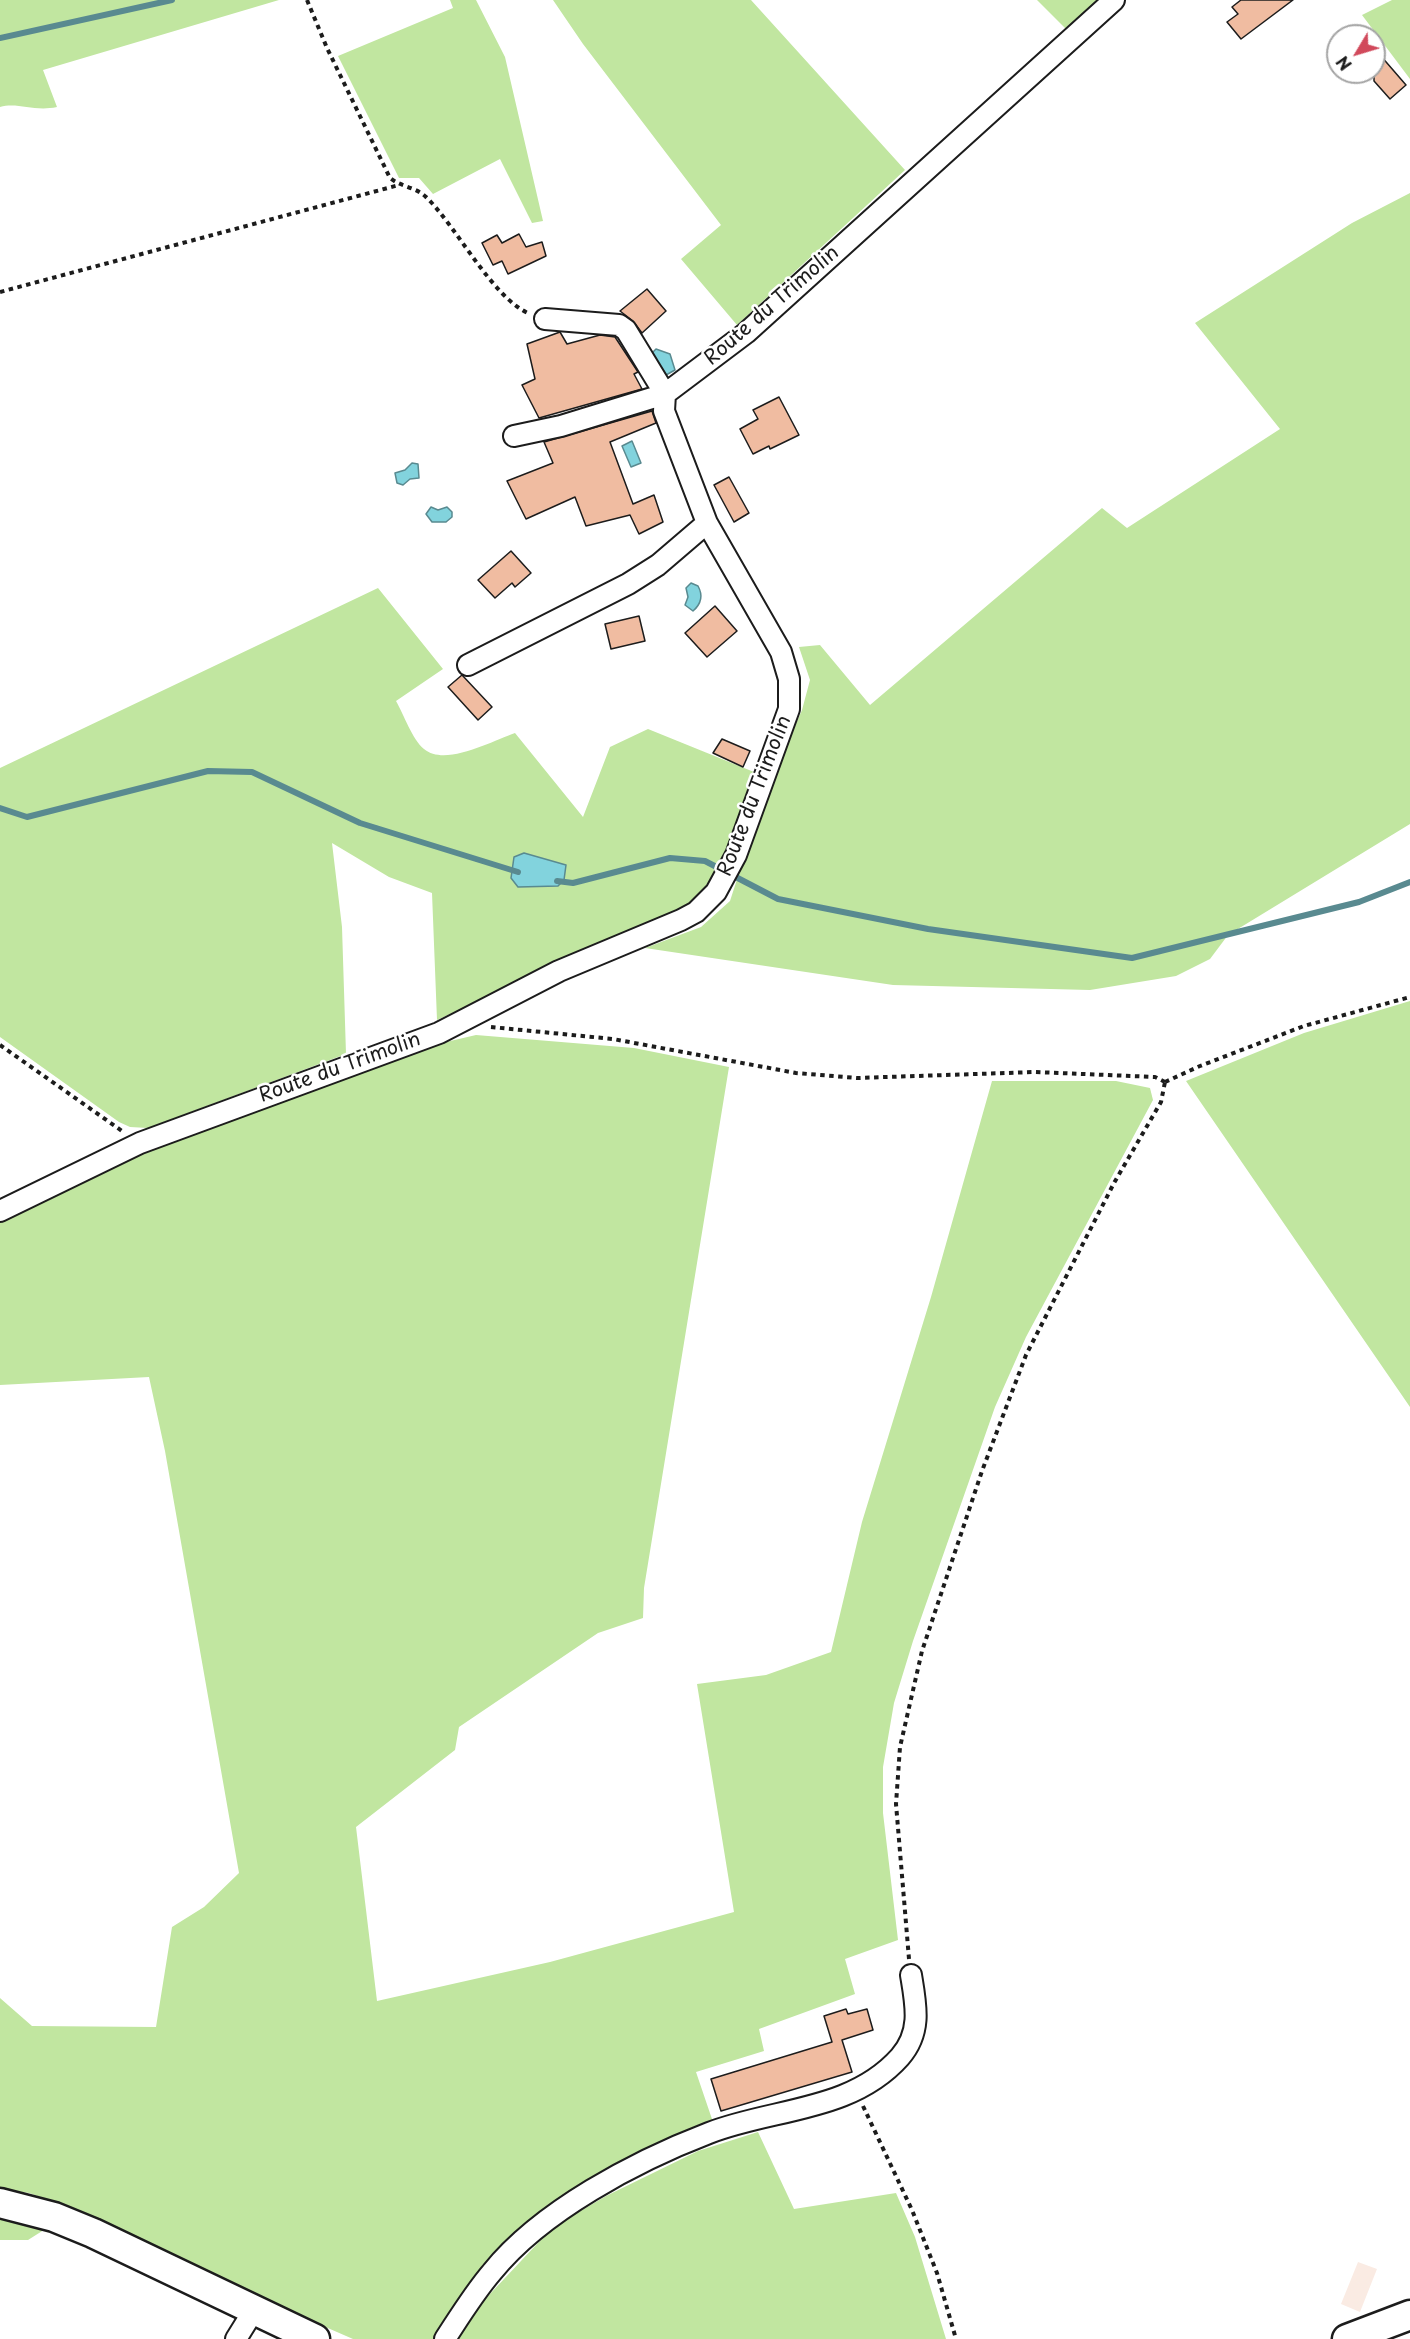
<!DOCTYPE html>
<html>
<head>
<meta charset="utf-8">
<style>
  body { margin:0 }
  #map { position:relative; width:1410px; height:2339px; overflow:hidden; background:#fff; font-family:"Playpen Sans",sans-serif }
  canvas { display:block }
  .north { position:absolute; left:1326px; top:24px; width:60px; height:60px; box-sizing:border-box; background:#fff; border:2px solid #a4a4a4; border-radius:50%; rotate:232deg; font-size:16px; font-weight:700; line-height:24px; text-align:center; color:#1c1c1c }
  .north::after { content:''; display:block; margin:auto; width:21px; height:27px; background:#d1495b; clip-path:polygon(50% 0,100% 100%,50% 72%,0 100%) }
</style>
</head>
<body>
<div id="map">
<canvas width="1410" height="2339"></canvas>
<div class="north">N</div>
</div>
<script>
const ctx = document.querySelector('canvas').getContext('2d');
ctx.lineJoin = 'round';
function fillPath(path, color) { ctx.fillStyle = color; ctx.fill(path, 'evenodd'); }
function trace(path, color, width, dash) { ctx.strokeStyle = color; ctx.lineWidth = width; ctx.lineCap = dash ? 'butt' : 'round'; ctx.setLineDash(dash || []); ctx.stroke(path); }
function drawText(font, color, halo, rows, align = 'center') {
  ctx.font = font + ' "Playpen Sans",sans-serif'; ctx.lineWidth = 5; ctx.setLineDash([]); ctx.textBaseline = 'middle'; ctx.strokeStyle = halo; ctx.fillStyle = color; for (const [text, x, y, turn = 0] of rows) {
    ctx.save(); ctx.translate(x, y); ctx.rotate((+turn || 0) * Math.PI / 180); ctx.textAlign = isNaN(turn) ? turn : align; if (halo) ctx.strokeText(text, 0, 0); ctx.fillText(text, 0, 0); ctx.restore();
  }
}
fillPath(new Path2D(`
  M1358 2262 1377 2269 1360 2312 1341 2304Z`), '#faebe3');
fillPath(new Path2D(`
  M0 0H279L43 70 57 107C34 112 18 102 0 107Z
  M450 0H476L505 57 543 221 532 223 500 159 433 194 419 178H399L338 56 453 8Z
  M553 0H751L905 170 737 325 681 259 721 225 583 44Z
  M1037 0H1097L1066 29Z
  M1392 0H1410V79L1362 15Z
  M1410 193V824L1228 935 1210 959 1176 976 1090 990 893 985 645 948 701 927 730 901 763 799 802 710 810 680 799 647 820 645 870 705 1102 508 1127 528 1280 429 1195 323 1352 223Z
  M378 588 443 669 396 701C404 715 412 739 424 749 445 767 492 741 515 733L583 817 610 747 648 729 754 772C738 818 728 870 691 904L437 1020 432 893 389 877 332 843 342 927 346 1054 148 1128 130 1127 119 1122 0 1037V768Z
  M1410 1001V1407L1186 1081 1304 1033Z
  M476 1035 634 1048 729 1067 644 1588 643 1618 598 1633 459 1727 455 1750 356 1827 377 2001 550 1962 734 1912 697 1684 766 1675 831 1652 862 1522 931 1297 992 1081H1116L1150 1088 1153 1100 1026 1337 995 1407 913 1641 894 1703 883 1767V1813L898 1940 845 1959 855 1994 759 2029 764 2051 696 2072 714 2125 515 2234 477 2274 433 2339H353L268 2302 84 2212 29 2193 0 2189V1998L32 2026 156 2027 172 1927 204 1907 239 1873 165 1451 149 1377 0 1385V1222L103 1169 182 1136 306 1088 446 1042Z
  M758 2132 794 2209 896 2193 915 2237 946 2339H458L472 2313 553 2227 606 2196 698 2151Z
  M0 2219 47 2228 28 2240H0Z`), '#c1e6a0');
const water = new Path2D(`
  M656 349 670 354 675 370 666 375 652 353Z
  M632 441 641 463 631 467 622 446Z
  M412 463 418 464 419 478 410 479 403 485 397 483 395 473 405 470Z
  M431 507 438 510 447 507 452 512V517L446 522H432L426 514Z
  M691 583 698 586C703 595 701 604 693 611L685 605 688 597 686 588Z
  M524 853 566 865 564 880 558 886 518 887 511 878 514 857Z`);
fillPath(water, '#82d3dd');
trace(water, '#598a90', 1.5);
trace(new Path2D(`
  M0 38 172 0
  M0 808 27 817 208 771 252 772 360 823 518 872
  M557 881 573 883 670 858 705 861 778 899 928 929 1132 958 1359 902 1410 882`), '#598a90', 6);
const building = new Path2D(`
  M1241 0H1293L1241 39 1227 22 1238 14 1232 7Z
  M1374 48 1406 85 1390 99 1374 81Z
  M519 234 526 247 542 242 546 256 508 274 502 261 493 265 482 243 497 235 502 243Z
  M647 289 666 311 642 333 633 321 620 311Z
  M560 332 567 344 600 335 615 337 638 372 634 374 642 389 539 418 522 385 535 379 527 344Z
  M779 397 799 435 770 449 769 446 753 454 740 429 758 419 753 410Z
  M652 411 656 423 610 442 633 504 654 495 663 522 639 534 630 515 586 526 575 497 526 519 507 481 553 463 544 442Z
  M729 477 749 513 734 522 714 485Z
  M511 551 531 573 515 587 512 583 495 598 478 580Z
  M715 606 737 631 707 657 685 633Z
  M639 616 645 641 611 649 605 624Z
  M462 675 492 707 478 720 448 687Z
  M722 739 750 751 743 767 713 753Z
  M846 2009 848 2014 867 2009 873 2030 842 2040 852 2072 721 2111 711 2079 832 2042 824 2016Z`);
fillPath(building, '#f0bca1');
trace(building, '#1c1c1c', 1.5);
const street = new Path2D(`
  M514 436 561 426 665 394 626 330 619 325 545 319
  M468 665 628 584 658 565 707 523
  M0 1211 140 1143 439 1033 559 971 681 920 696 912 716 892 736 855 789 709V679L781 652 707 523 664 411 665 394 746 333 1114 0
  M236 2339 254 2310
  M445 2339C460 2316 474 2293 492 2272 541 2211 636 2161 709 2133 773 2108 851 2112 900 2057 922 2032 916 2005 911 1975`);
const secondary = new Path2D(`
  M0 2203 54 2217 93 2233 315 2339
  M1347 2339 1410 2315`);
trace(street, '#1c1c1c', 24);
trace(secondary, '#1c1c1c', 33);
trace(new Path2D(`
  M307 0 327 48 390 178C401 187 416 187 426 197 457 227 493 299 530 314
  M0 292 399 185
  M491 1027 613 1039 796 1073 857 1078 1035 1072 1155 1077 1165 1082
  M0 1045 122 1131
  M1165 1082 1200 1066 1304 1026 1410 997
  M909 1959 896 1804 900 1747 922 1651 982 1471 1026 1355 1114 1183 1161 1102 1165 1082
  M863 2106 912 2210 937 2273 956 2339`), '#1c1c1c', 4, [4.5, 4.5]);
trace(street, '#fff', 20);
trace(secondary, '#fff', 28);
drawText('20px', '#1c1c1c', '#fff', [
  ["Route du Trimolin",772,306,-41],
  ["Route du Trimolin",755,796,-69],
  ["Route du Trimolin",340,1068,-20]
]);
</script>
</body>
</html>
